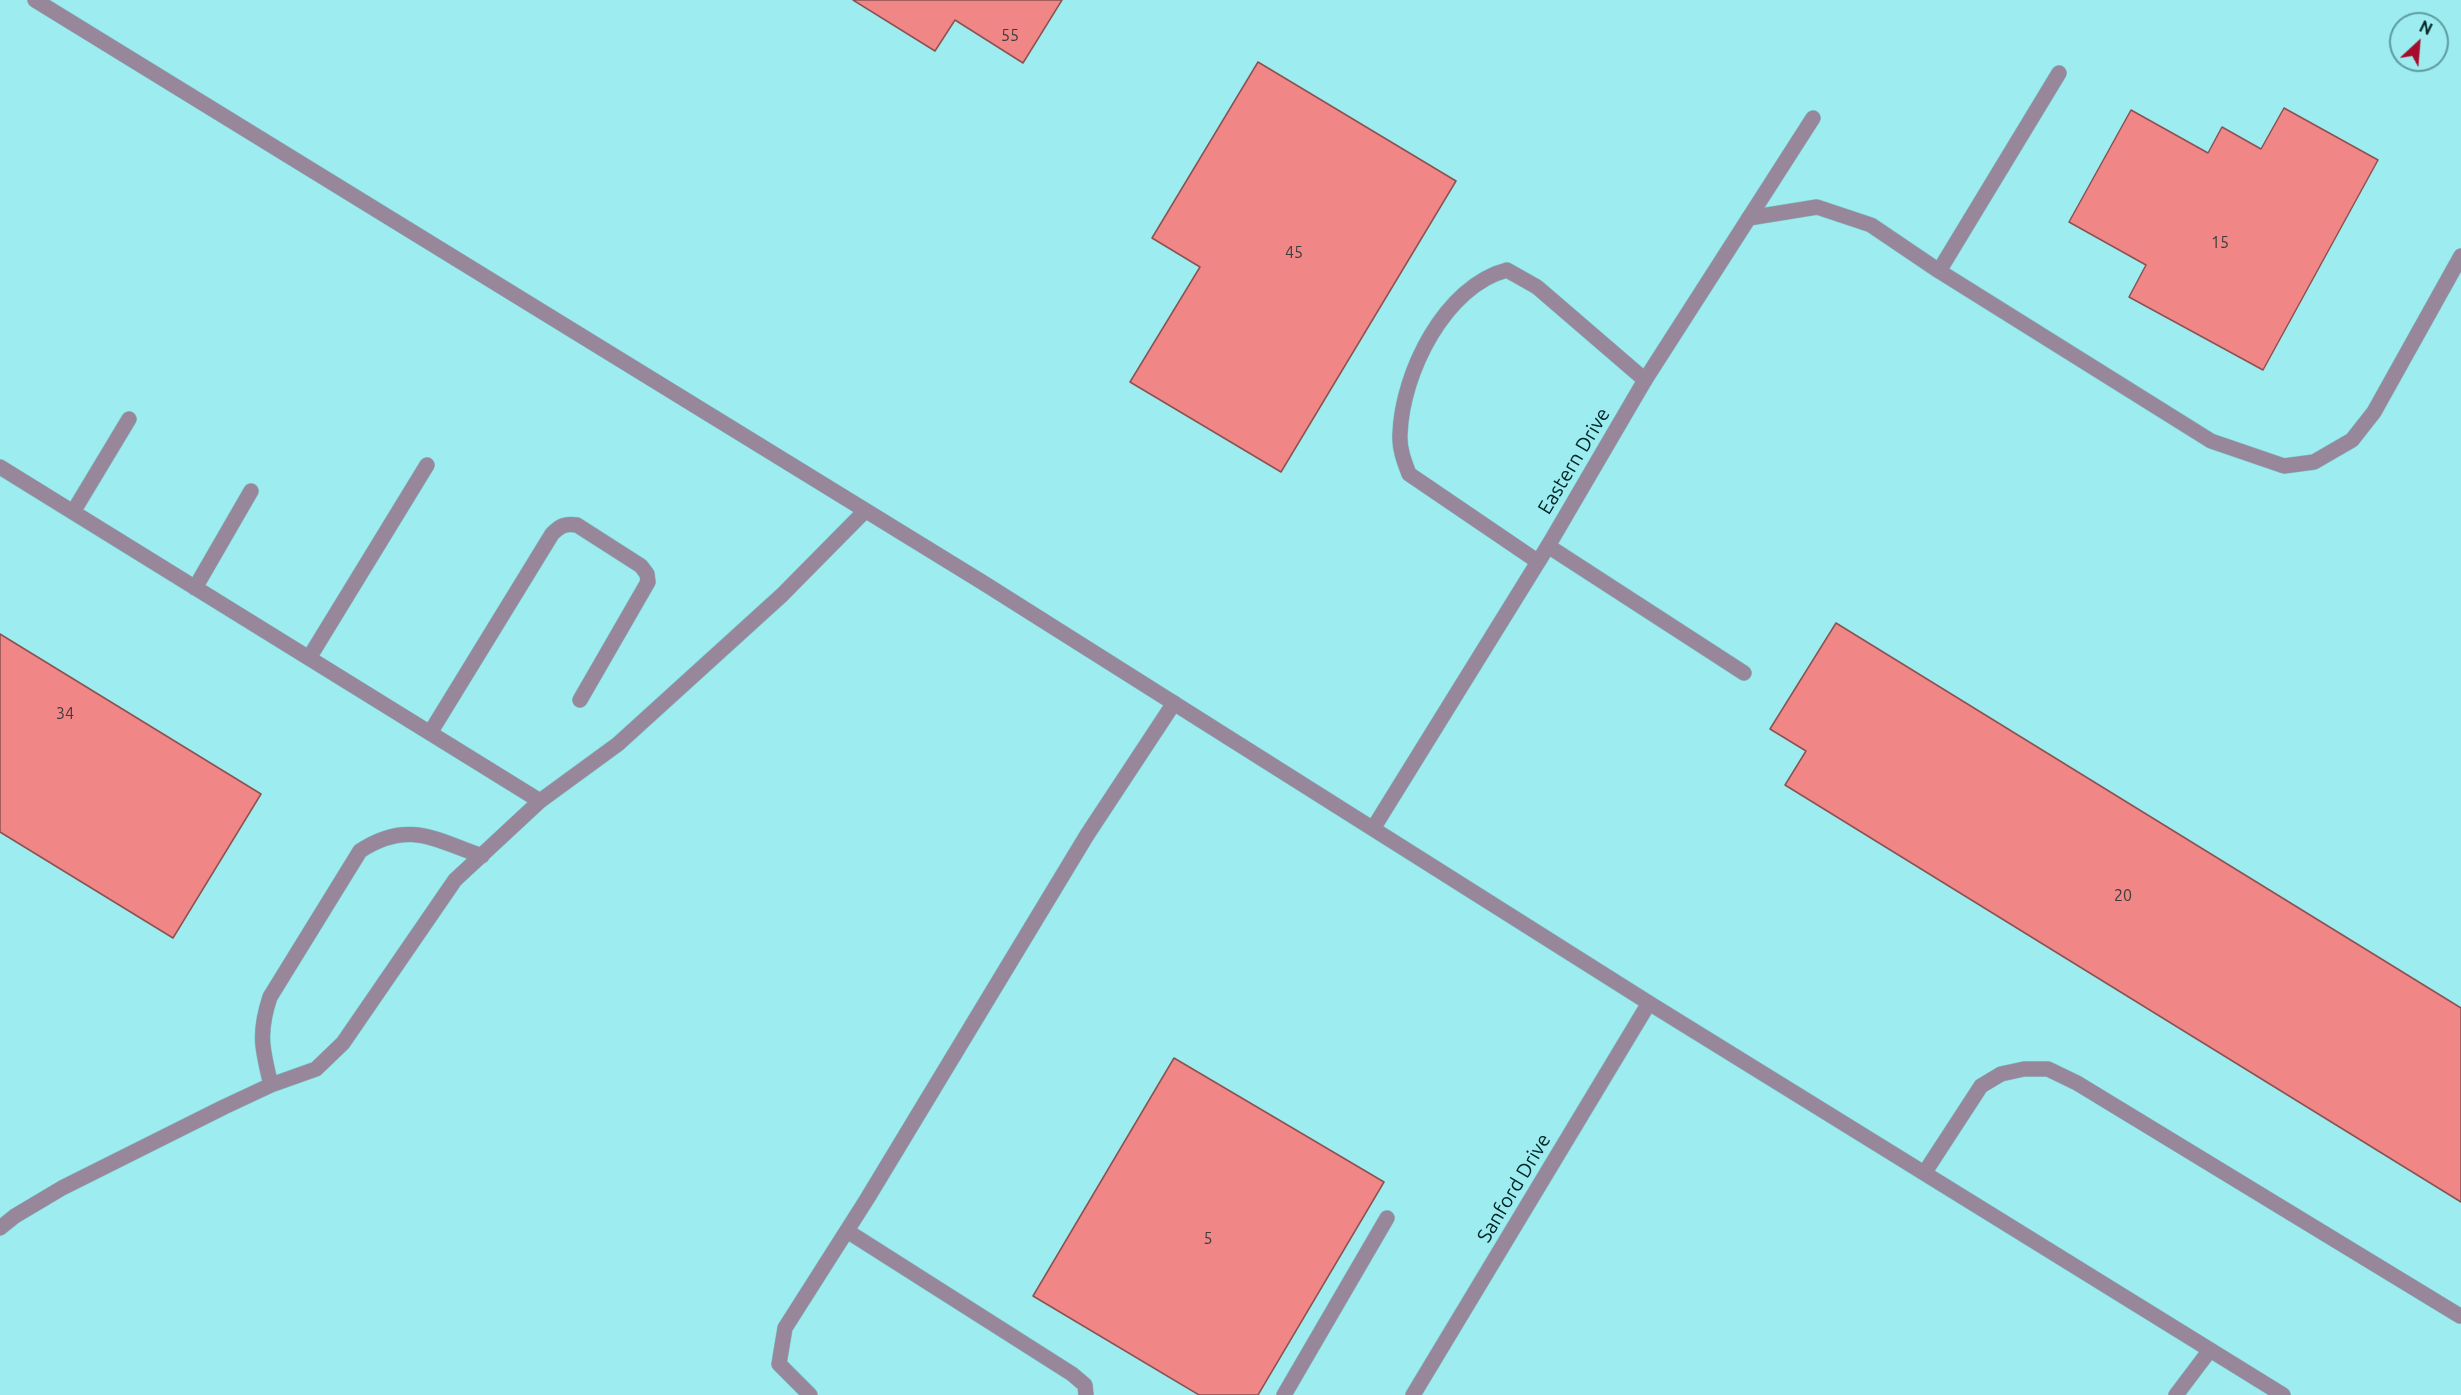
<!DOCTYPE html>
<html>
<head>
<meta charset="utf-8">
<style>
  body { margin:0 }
  #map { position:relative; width:2461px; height:1395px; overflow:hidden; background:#9cecf0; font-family:Ubuntu,sans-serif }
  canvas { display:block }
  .north { position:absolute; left:2389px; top:12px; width:60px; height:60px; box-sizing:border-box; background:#9cecf0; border:2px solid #5e9c9e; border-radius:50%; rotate:26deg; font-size:16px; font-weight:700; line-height:24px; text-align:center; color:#002324 }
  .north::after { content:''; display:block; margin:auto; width:21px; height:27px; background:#a60d2c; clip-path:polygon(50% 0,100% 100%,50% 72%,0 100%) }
</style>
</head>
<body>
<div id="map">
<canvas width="2461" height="1395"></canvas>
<div class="north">N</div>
</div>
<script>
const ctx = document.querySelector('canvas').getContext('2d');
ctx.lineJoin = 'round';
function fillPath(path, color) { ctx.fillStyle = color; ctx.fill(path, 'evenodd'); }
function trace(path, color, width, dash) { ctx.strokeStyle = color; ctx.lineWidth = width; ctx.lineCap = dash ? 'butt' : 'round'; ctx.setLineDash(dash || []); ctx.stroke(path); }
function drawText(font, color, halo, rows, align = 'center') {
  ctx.font = font + ' Ubuntu,sans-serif'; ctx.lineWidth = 6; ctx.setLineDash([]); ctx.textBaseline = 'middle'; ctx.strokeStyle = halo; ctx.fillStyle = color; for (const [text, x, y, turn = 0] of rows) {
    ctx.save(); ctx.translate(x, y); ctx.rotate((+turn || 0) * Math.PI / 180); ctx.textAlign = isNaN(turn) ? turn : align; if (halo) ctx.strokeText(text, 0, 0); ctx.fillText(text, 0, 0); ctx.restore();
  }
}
const building = new Path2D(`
  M853 0H1062L1023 63 955 20 935 51Z
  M1258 62 1456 181 1281 472 1130 382 1200 267 1152 238Z
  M2284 108 2378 160 2263 370 2129 297 2146 265 2069 222 2131 110 2208 153 2222 127 2261 149Z
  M1836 623 2461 1008V1202L1785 785 1806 751 1770 729Z
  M0 634 261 794 173 938 0 832Z
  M1174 1058 1384 1182 1258 1395H1199L1033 1296Z`);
fillPath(building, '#f18687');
trace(building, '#8c5252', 1.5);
const lane = new Path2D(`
  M1749 218 1817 207 1871 225 1939 271 2211 441 2284 466 2314 462 2352 440 2374 412 2461 256
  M1939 271 2059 73
  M0 467 540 801
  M73 512 129 419
  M1548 546 1744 673
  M1537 561 1409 474C1404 461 1399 448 1400 434 1402 373 1445 286 1507 270L1537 287 1645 380
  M195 588 251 491
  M309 658 427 465
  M430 733 552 534C560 526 565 523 577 525L641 566 647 574 648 582 580 700
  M271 1085C262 1049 258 1033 270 997L360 851C407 820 434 839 482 856
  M1925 1172 1981 1086 2001 1074 2024 1069H2048L2077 1083 2460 1316
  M0 1228 15 1216 62 1188 224 1107 271 1085 316 1069 343 1043 455 880 540 801 618 744 782 595 865 511
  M847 1231 1072 1374 1085 1385 1086 1395
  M810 1395 779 1364 785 1328 867 1199 1087 835 1174 703
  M1284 1395 1387 1218
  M2176 1395 2210 1350`);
const street = new Path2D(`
  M35 0 982 582 1649 1003 2283 1395
  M1374 827 1548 546 1645 380 1813 118
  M1413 1395 1649 1003`);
trace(lane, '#80c8cb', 16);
trace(street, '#80c8cb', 16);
trace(lane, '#98879b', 15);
trace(street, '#98879b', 15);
drawText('16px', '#3c3c3d', null, [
  ["55",1010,36],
  ["15",2220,243],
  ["45",1294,253],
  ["34",65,714],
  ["20",2123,896],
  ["5",1208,1239]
]);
drawText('20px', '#002324', '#9cecf0', [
  ["Eastern Drive",1574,461,-59],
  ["Sanford Drive",1514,1188,-59]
]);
</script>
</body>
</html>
